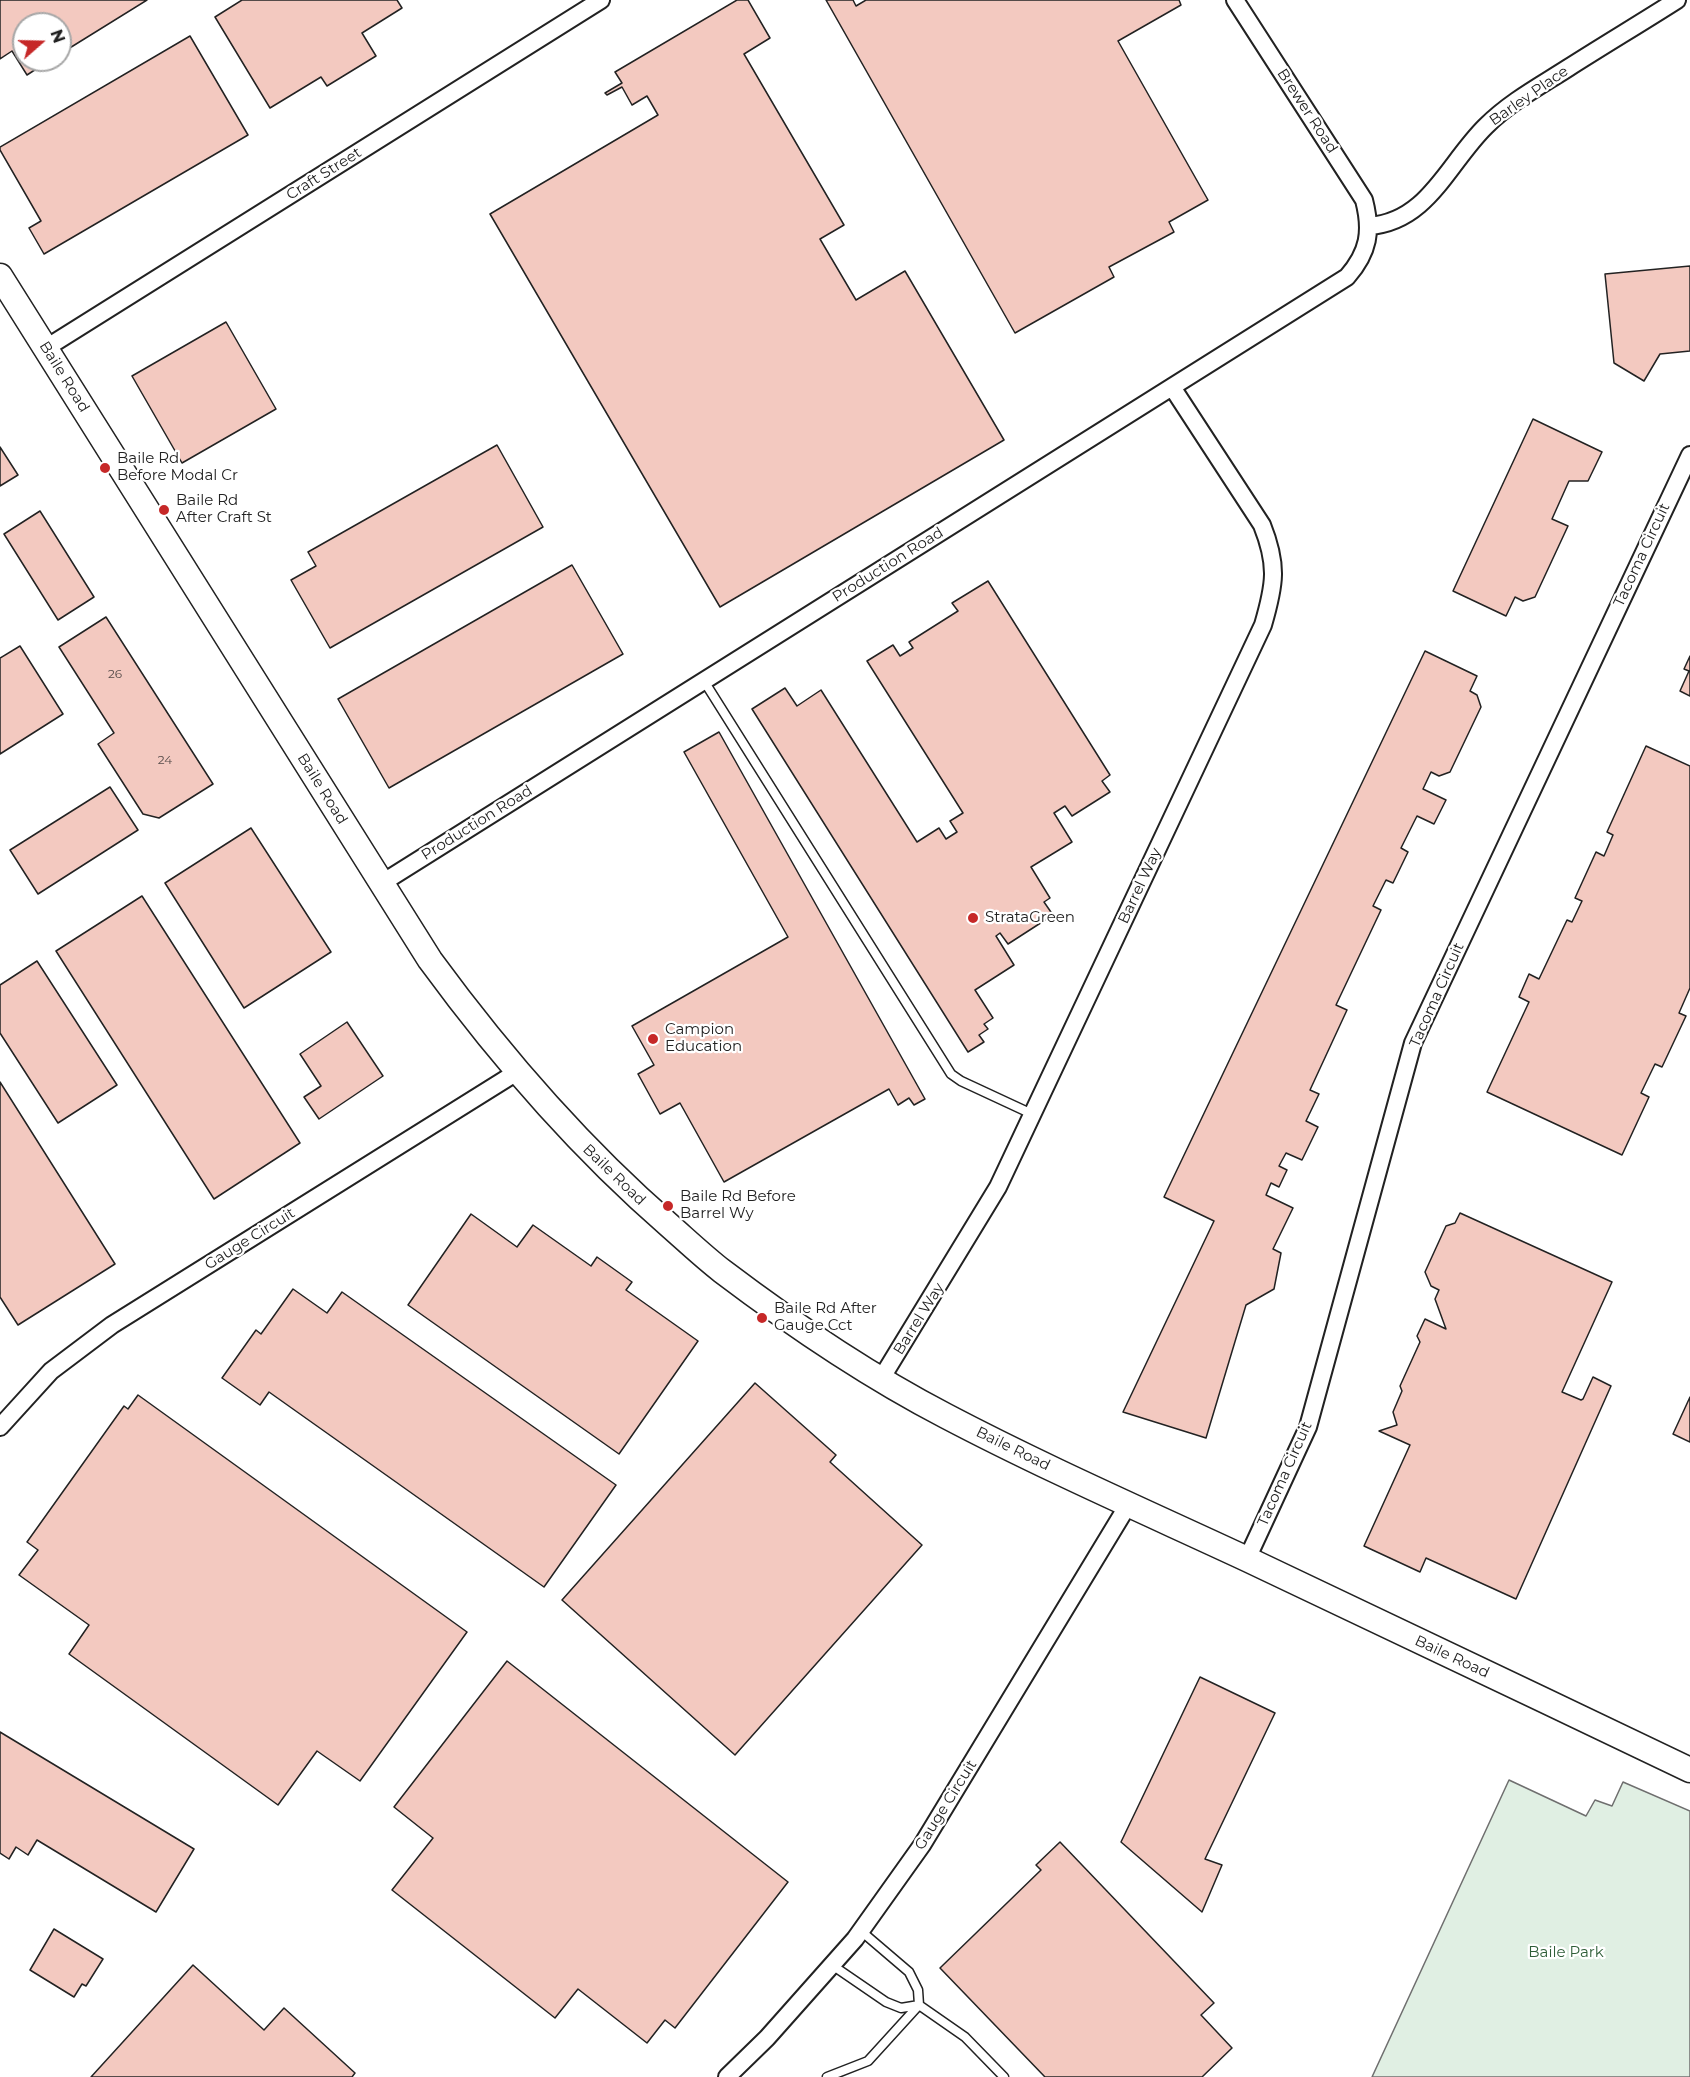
<!DOCTYPE html>
<html>
<head>
<meta charset="utf-8">
<style>
  body { margin:0 }
  #map { position:relative; width:1690px; height:2077px; overflow:hidden; background:#fff; font-family:Montserrat,sans-serif }
  canvas { display:block }
  .north { position:absolute; left:12px; top:12px; width:60px; height:60px; box-sizing:border-box; background:#fff; border:2px solid #a7a7a7; border-radius:50%; rotate:70deg; font-size:16px; font-weight:700; line-height:24px; text-align:center; color:#222 }
  .north::after { content:''; display:block; margin:auto; width:21px; height:27px; background:#c62828; clip-path:polygon(50% 0,100% 100%,50% 72%,0 100%) }
</style>
</head>
<body>
<div id="map">
<canvas width="1690" height="2077"></canvas>
<div class="north">N</div>
</div>
<script>
const ctx = document.querySelector('canvas').getContext('2d');
ctx.lineJoin = 'round';
function fillPath(path, color) { ctx.fillStyle = color; ctx.fill(path, 'evenodd'); }
function trace(path, color, width, dash) { ctx.strokeStyle = color; ctx.lineWidth = width; ctx.lineCap = dash ? 'butt' : 'round'; ctx.setLineDash(dash || []); ctx.stroke(path); }
function drawText(font, color, halo, rows, align = 'center') {
  ctx.font = font + ' Montserrat,sans-serif'; ctx.lineWidth = 4.5; ctx.setLineDash([]); ctx.textBaseline = 'middle'; ctx.strokeStyle = halo; ctx.fillStyle = color; for (const [text, x, y, turn = 0] of rows) {
    ctx.save(); ctx.translate(x, y); ctx.rotate((+turn || 0) * Math.PI / 180); ctx.textAlign = isNaN(turn) ? turn : align; if (halo) ctx.strokeText(text, 0, 0); ctx.fillText(text, 0, 0); ctx.restore();
  }
}
const green = new Path2D(`
  M1509 1780 1586 1816 1595 1800 1612 1806 1623 1782 1690 1811V2077H1372Z`);
fillPath(green, '#e0efe3');
trace(green, '#6f6f6f', 1.5);
const building = new Path2D(`
  M0 0H147L60 54V24H24V60H50L27 75 12 51 0 59Z
  M242 0H397L402 8 362 33 376 56 327 86 321 77 270 108 215 17Z
  M737 0H748L770 38 744 54 844 225 820 239 856 300 905 271 1004 440 720 607 490 214 658 115 647 96 632 105 622 87 607 95 605 93 622 83 615 72Z
  M826 0H853L856 6 866 0H1179L1181 5 1118 41 1208 200 1169 222 1174 232 1109 267 1114 277 1015 333Z
  M190 36 248 135 44 254 29 228 41 221 0 150V147Z
  M1690 266V351L1660 354 1644 381 1614 363 1605 274Z
  M226 322 276 409 182 463 132 376Z
  M1533 419 1602 452 1588 481H1569L1552 519 1568 526 1535 597 1523 601 1515 597 1506 616 1453 591Z
  M497 445 543 527 330 648 291 580 316 566 308 552Z
  M0 447 18 475 0 486Z
  M40 511 94 597 58 620 4 534Z
  M572 565 623 654 389 788 338 699Z
  M988 581 1110 775 1102 781 1110 792 1072 816 1065 806 1054 813 1072 842 1031 867 1050 898 1044 902 1053 915 1008 944 1000 933 996 936 1014 965 975 990 993 1018 984 1024 988 1029 979 1035 984 1042 968 1052 752 709 785 688 797 706 821 690 917 842 939 828 946 839 957 832 950 821 963 813 867 661 893 645 900 656 913 648 909 642 958 611 952 603Z
  M106 617 213 784 159 818 143 814 98 744 114 733 59 647Z
  M20 646 63 714 0 754V658Z
  M1425 651 1477 676 1470 691 1477 695 1481 707 1450 772 1439 776 1431 772 1423 789 1446 800 1434 824 1417 816 1401 848 1408 852 1393 883 1386 880 1373 906 1381 910 1336 1005 1347 1010 1310 1090 1319 1094 1306 1121 1318 1127 1302 1160 1286 1153 1279 1166 1287 1170 1279 1187 1271 1183 1266 1195 1293 1208 1273 1249 1281 1253 1274 1289 1246 1305 1206 1438 1123 1412 1214 1221 1164 1197Z
  M1690 656V696L1680 691 1689 671 1684 669Z
  M719 732 925 1099 914 1105 909 1098 898 1105 889 1089 724 1182 680 1103 660 1114 638 1074 654 1065 632 1026 788 937 684 752Z
  M1646 746 1690 766V988L1679 1013 1686 1016 1662 1067 1655 1064 1641 1093 1649 1097 1622 1155 1487 1092 1529 1002 1519 997 1529 974 1539 979 1567 920 1572 922 1582 901 1575 898 1596 852 1604 856 1613 835 1607 832Z
  M110 787 138 830 38 894 10 850Z
  M251 828 331 952 244 1008 165 883Z
  M142 896 300 1143 214 1199 56 951Z
  M37 961 117 1085 58 1123 0 1033V985Z
  M347 1022 383 1076 319 1119 304 1097 321 1086 300 1054Z
  M0 1082 115 1264 18 1325 0 1297Z
  M1460 1213 1612 1282 1562 1392 1581 1400 1583 1399 1593 1377 1611 1386 1516 1599 1426 1558 1420 1572 1364 1546 1410 1445 1379 1431 1397 1425 1393 1412 1402 1391 1400 1386 1420 1342 1417 1336 1425 1319 1446 1329 1435 1299 1439 1290 1431 1286 1425 1272 1446 1226 1455 1223Z
  M471 1214 517 1247 533 1225 591 1266 597 1257 632 1282 626 1290 698 1341 619 1454 408 1305Z
  M293 1289 327 1313 342 1292 616 1485 544 1587 269 1392 260 1405 222 1378 256 1330 261 1334Z
  M755 1383 836 1455 830 1462 922 1545 735 1755 562 1600Z
  M138 1395 467 1632 360 1781 317 1751 278 1805 69 1654 89 1625 19 1575 38 1550 27 1542 124 1406 128 1409Z
  M1690 1397V1442L1673 1434Z
  M507 1661 788 1882 675 2028 665 2020 647 2043 578 1989 555 2018 392 1890 433 1838 394 1807Z
  M1200 1677 1275 1713 1205 1859 1222 1865 1202 1912 1121 1842Z
  M0 1732 194 1849 156 1912 37 1840 28 1855 16 1847 9 1859 0 1853Z
  M1060 1842 1214 2003 1201 2015 1232 2048 1202 2077H1045L940 1968 1041 1870 1036 1865Z
  M54 1929 103 1959 86 1986 82 1984 74 1997 30 1970Z
  M193 1965 264 2030 284 2008 355 2073 352 2077H91Z`);
fillPath(building, '#f3c9c0');
trace(building, '#222', 1.5);
const lane = new Path2D(`
  M704 681 951 1074 961 1081 1032 1114
  M832 1965 886 2002 901 2008 919 2005 918 1990 909 1972 861 1931
  M827 2077 868 2061 919 2005 965 2037 1004 2077`);
const street = new Path2D(`
  M1369 226C1428 222 1448 163 1486 126 1510 102 1540 86 1568 68 1604 45 1641 23 1677 0
  M46 348 601 0
  M382 883 1347 277C1369 252 1372 231 1364 200L1235 0
  M881 1379 998 1187 1263 625C1275 584 1278 565 1262 525L1172 387
  M0 1427 51 1371 112 1325 517 1072
  M1247 1559 1308 1427 1413 1043 1690 455
  M727 2077 767 2038 855 1939 922 1845 1128 1505`);
const secondary = new Path2D(`
  M0 276 430 960C501 1057 579 1147 670 1226 687 1241 704 1257 722 1271 792 1324 867 1375 946 1416 1045 1468 1148 1513 1249 1560 1396 1629 1543 1700 1690 1770`);
trace(lane, '#222', 11);
trace(street, '#222', 20);
trace(secondary, '#222', 27);
trace(lane, '#fff', 8);
trace(street, '#fff', 16);
trace(secondary, '#fff', 24);
for (const [x, y, r, color] of [
  [105,468,6,"#c62828"],
  [164,510,6,"#c62828"],
  [973,918,6,"#c62828"],
  [653,1039,6,"#c62828"],
  [668,1206,6,"#c62828"],
  [762,1318,6,"#c62828"]
]) { const dot = new Path2D(); dot.arc(x, y, r, 0, 2 * Math.PI); ctx.fillStyle = color; ctx.fill(dot); trace(dot, '#fff', 2); }
drawText('12px', '#564c4a', null, [
  ["26",115,674],
  ["24",165,760]
]);
drawText('15px', '#222', '#fff', [
  ["Barley Place",1529,96,-35],
  ["Brewer Road",1307,111,57],
  ["Craft Street",324,174,-32],
  ["Baile Road",64,377,58],
  ["Tacoma Circuit",1642,555,-65],
  ["Production Road",888,565,-32],
  ["Baile Road",322,789,58],
  ["Production Road",477,823,-32],
  ["Barrel Way",1140,886,-65],
  ["Tacoma Circuit",1437,995,-66],
  ["Baile Road",614,1175,44],
  ["Gauge Circuit",250,1239,-32],
  ["Barrel Way",919,1319,-58],
  ["Baile Road",1013,1449,26],
  ["Tacoma Circuit",1285,1474,-66],
  ["Baile Road",1452,1657,25],
  ["Gauge Circuit",946,1805,-58]
]);
drawText('15px', '#222', '#fff', [
  ["Baile Rd",117,459],
  ["Before Modal Cr",117,476],
  ["Baile Rd",176,501],
  ["After Craft St",176,518],
  ["StrataGreen",985,918],
  ["Campion",665,1030],
  ["Education",665,1047],
  ["Baile Rd Before",680,1197],
  ["Barrel Wy",680,1214],
  ["Baile Rd After",774,1309],
  ["Gauge Cct",774,1326]
], 'left');
drawText('15px', '#2f5e38', '#fff', [
  ["Baile Park",1566,1953]
]);
</script>
</body>
</html>
